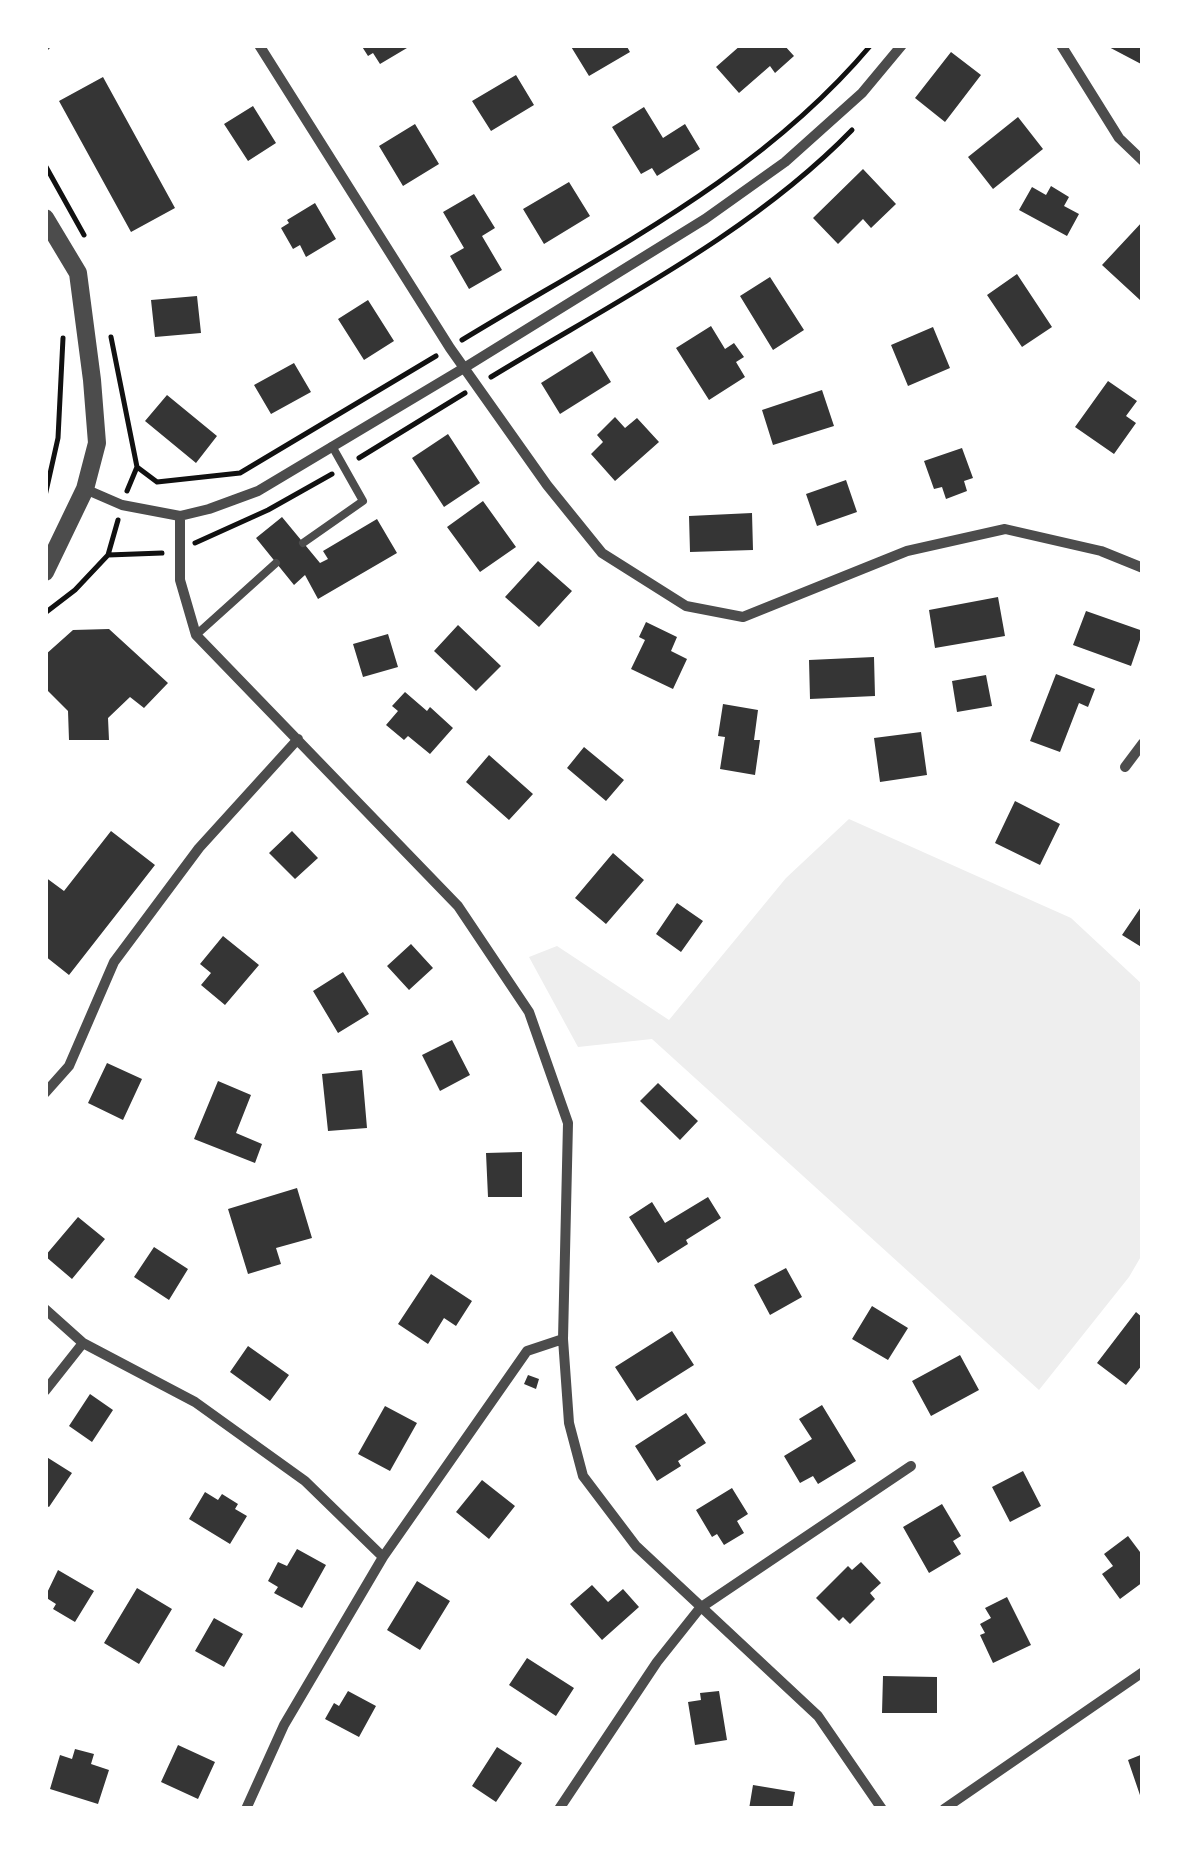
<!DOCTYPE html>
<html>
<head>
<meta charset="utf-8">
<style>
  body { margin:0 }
  #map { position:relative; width:1188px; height:1854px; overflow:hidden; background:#fff; font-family:"IBM Plex Sans",sans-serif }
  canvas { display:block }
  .frame { position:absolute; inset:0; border:48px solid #fff; pointer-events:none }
</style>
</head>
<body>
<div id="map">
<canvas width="1188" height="1854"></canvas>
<div class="frame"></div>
</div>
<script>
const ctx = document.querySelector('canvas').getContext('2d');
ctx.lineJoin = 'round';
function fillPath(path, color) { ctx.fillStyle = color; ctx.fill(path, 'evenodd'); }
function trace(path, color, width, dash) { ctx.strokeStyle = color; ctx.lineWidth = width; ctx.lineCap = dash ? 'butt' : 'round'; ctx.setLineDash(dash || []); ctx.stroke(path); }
fillPath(new Path2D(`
  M849 819 1071 918 1143 985V1253L1129 1277 1039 1390 652 1039 578 1047 529 957 557 946 669 1020 786 878Z`), '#eee');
fillPath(new Path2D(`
  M361 45H412L380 64 373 53 368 56Z
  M570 45H626L630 52 589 76Z
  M741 45H784L794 56 775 73 770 66 739 93 716 67Z
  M1105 45H1143V65Z
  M951 52 981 75 945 122 915 98Z
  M516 75 534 105 491 131 472 101Z
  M103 77 175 208 131 232 59 101Z
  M253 106 276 143 248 161 224 124Z
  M644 107 663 138 685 124 700 149 657 176 652 168 641 174 612 127Z
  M1018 117 1043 149 993 189 968 157Z
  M415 124 439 164 403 186 379 146Z
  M863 169 896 204 871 228 863 219 838 244 813 218Z
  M569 182 590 216 544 244 523 209Z
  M1051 186 1069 197 1064 206 1079 214 1067 236 1019 210 1032 187 1046 195Z
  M474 194 495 228 482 236 502 270 469 289 450 256 464 248 443 212Z
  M315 203 336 239 306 257 300 245 293 249 281 228 289 223 287 220Z
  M1143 221V297L1140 300 1102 265Z
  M1017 274 1052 327 1022 347 987 295Z
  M770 277 804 330 773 350 740 296Z
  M197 296 201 333 155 337 151 300Z
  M368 300 394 341 364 360 338 319Z
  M711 326 725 349 734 343 744 357 736 362 745 377 709 400 676 348Z
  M933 327 950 368 908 386 891 345Z
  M592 351 611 382 560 414 541 383Z
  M294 363 311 392 271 414 254 385Z
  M1108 381 1137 401 1126 416 1136 423 1114 454 1075 427Z
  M822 390 834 426 773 445 762 410Z
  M167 395 217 436 196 463 145 421Z
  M615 417 625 428 637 418 659 442 615 481 591 454 603 442 597 435Z
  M448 434 480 483 444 507 412 458Z
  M962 448 973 478 964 481 967 491 946 499 942 487 934 489 924 461Z
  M846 480 857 512 817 526 806 494Z
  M483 501 516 547 480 572 447 527Z
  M752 513 753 550 690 552 689 516Z
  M282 517 320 563 328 559 323 551 377 519 397 553 318 599 305 575 294 585 256 538Z
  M538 561 572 591 539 627 505 597Z
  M998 597 1005 636 935 648 929 610Z
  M1086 611 1143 631 1131 666 1073 645Z
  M646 622 677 637 671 651 687 659 673 689 631 669 645 640 639 637Z
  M458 625 501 666 476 691 434 651Z
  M109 629 168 683 144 708 130 697 108 718 109 740H69L68 711 48 691 45 694V655L73 630Z
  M388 634 398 667 363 677 353 644Z
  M874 657 875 696 810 699 809 660Z
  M1056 674 1095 689 1088 707 1079 703 1060 752 1030 741Z
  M986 675 992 706 957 712 952 681Z
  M405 692 427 711 430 707 453 728 430 754 408 736 404 740 386 725 398 711 392 706Z
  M723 704 758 710 754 740H760L755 775 720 769 725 737 718 736Z
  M921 732 927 775 880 782 874 738Z
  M584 747 624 780 606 801 567 768Z
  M489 755 533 794 509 820 466 782Z
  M1015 801 1060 824 1040 865 995 843Z
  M111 831 155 865 69 975 45 956V877L64 891Z
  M292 831 318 858 295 879 269 853Z
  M613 853 644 880 606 924 575 898Z
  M677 903 703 921 681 952 656 934Z
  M1141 907 1143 909V948L1122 935Z
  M223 936 259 965 225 1005 201 985 211 973 200 964Z
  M411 944 433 968 409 990 387 966Z
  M343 972 369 1014 338 1033 313 991Z
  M452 1040 470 1075 440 1091 422 1055Z
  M107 1063 142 1079 123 1120 88 1103Z
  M362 1070 367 1128 328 1131 322 1074Z
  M218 1081 251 1095 236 1133 262 1144 255 1163 194 1139Z
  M658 1083 698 1121 680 1140 640 1101Z
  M522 1152V1197H488L486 1153Z
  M297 1188 312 1238 276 1248 281 1264 248 1274 228 1209Z
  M708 1197 721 1218 686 1240 688 1244 658 1263 629 1217 652 1202 665 1223Z
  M78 1217 105 1239 72 1279 45 1256Z
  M154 1247 188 1269 169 1300 134 1277Z
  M786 1268 802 1297 770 1315 754 1285Z
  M431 1274 472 1301 456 1326 444 1318 428 1344 398 1324Z
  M872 1306 908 1328 888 1360 852 1339Z
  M1136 1312 1143 1318V1364L1126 1385 1097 1363Z
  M672 1331 694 1365 637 1401 615 1367Z
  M248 1346 289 1375 270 1401 230 1372Z
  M960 1355 979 1390 931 1416 912 1381Z
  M528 1375 539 1379 536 1389 524 1384Z
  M90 1394 113 1410 92 1442 69 1426Z
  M822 1405 856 1461 818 1484 813 1476 800 1483 784 1456 812 1439 799 1419Z
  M385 1406 417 1423 390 1471 358 1454Z
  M686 1413 706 1443 678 1461 681 1466 657 1481 635 1446Z
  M45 1456 72 1473 49 1507 45 1505Z
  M1023 1471 1041 1506 1010 1522 992 1487Z
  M482 1480 515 1506 489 1539 456 1512Z
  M732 1488 748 1514 737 1521 744 1533 724 1545 717 1534 712 1537 696 1510Z
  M205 1492 218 1500 222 1494 238 1504 235 1509 247 1516 230 1544 189 1519Z
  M942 1504 961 1536 953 1541 961 1554 929 1573 903 1527Z
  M1128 1536 1143 1556V1582L1120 1599 1102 1574 1113 1566 1104 1554Z
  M297 1549 326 1565 302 1608 274 1593 278 1587 268 1581 278 1562 287 1566Z
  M861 1562 881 1583 870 1593 875 1599 850 1624 843 1617 839 1621 816 1598 848 1566 852 1570Z
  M58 1570 94 1591 75 1622 53 1609 56 1604 45 1597Z
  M417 1581 450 1601 420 1650 387 1630Z
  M592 1585 608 1602 623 1589 639 1607 602 1640 570 1604Z
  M137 1588 172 1609 139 1664 104 1643Z
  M1007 1597 1031 1645 993 1663 980 1635 985 1633 980 1624 991 1618 985 1608Z
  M214 1618 243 1634 224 1667 195 1651Z
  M527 1658 574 1688 556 1716 509 1685Z
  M883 1676 937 1677V1713H882Z
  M348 1691 376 1706 359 1737 325 1719 334 1703 339 1706Z
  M719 1691 727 1740 695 1745 688 1702 701 1700 700 1693Z
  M178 1745 215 1762 198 1799 161 1782Z
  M497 1747 522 1763 496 1802 472 1786Z
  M75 1749 94 1754 91 1764 109 1770 98 1804 50 1789 60 1755 72 1759Z
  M1143 1754V1801H1142L1128 1760Z
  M753 1785 795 1792 792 1809H749Z`), '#353535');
trace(new Path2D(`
  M45 165 84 235
  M111 337 137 467 127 491
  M462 340C608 251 759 178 871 45
  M491 377C614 302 751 234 852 130
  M359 458 465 393
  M137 467 157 482 240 473 436 356
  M45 496 58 438 63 338
  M195 543 268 510 332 474
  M108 555 162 553
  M45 613 75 590 108 555 118 520`), '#111', 5);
trace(new Path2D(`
  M303 543 363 501 332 446
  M196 635 276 563`), '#4c4c4c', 8);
trace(new Path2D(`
  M259 45 450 348 547 485 602 553 686 606 743 617 907 551 1005 529 1101 551 1143 568
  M1061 45 1119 138 1143 161
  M45 46 46 45
  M85 489 122 505 180 516 209 509 258 491 464 368 705 219 785 162 862 93 902 45
  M180 516V580L196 635 458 906 529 1012 568 1123 563 1339 569 1423 583 1476 636 1546 818 1716 882 1809
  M1125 767 1143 743
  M45 1093 69 1066 114 962 199 848 298 739
  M45 1309 83 1343 195 1402 305 1481 383 1557
  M45 1391 83 1343
  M246 1809 284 1725 383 1557 527 1351 563 1339
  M559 1809 657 1662 700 1608 911 1466
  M944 1809 1143 1672`), '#4c4c4c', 10);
trace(new Path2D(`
  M45 218 78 273 92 380 97 443 85 489 45 572`), '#4c4c4c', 18);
</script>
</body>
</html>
